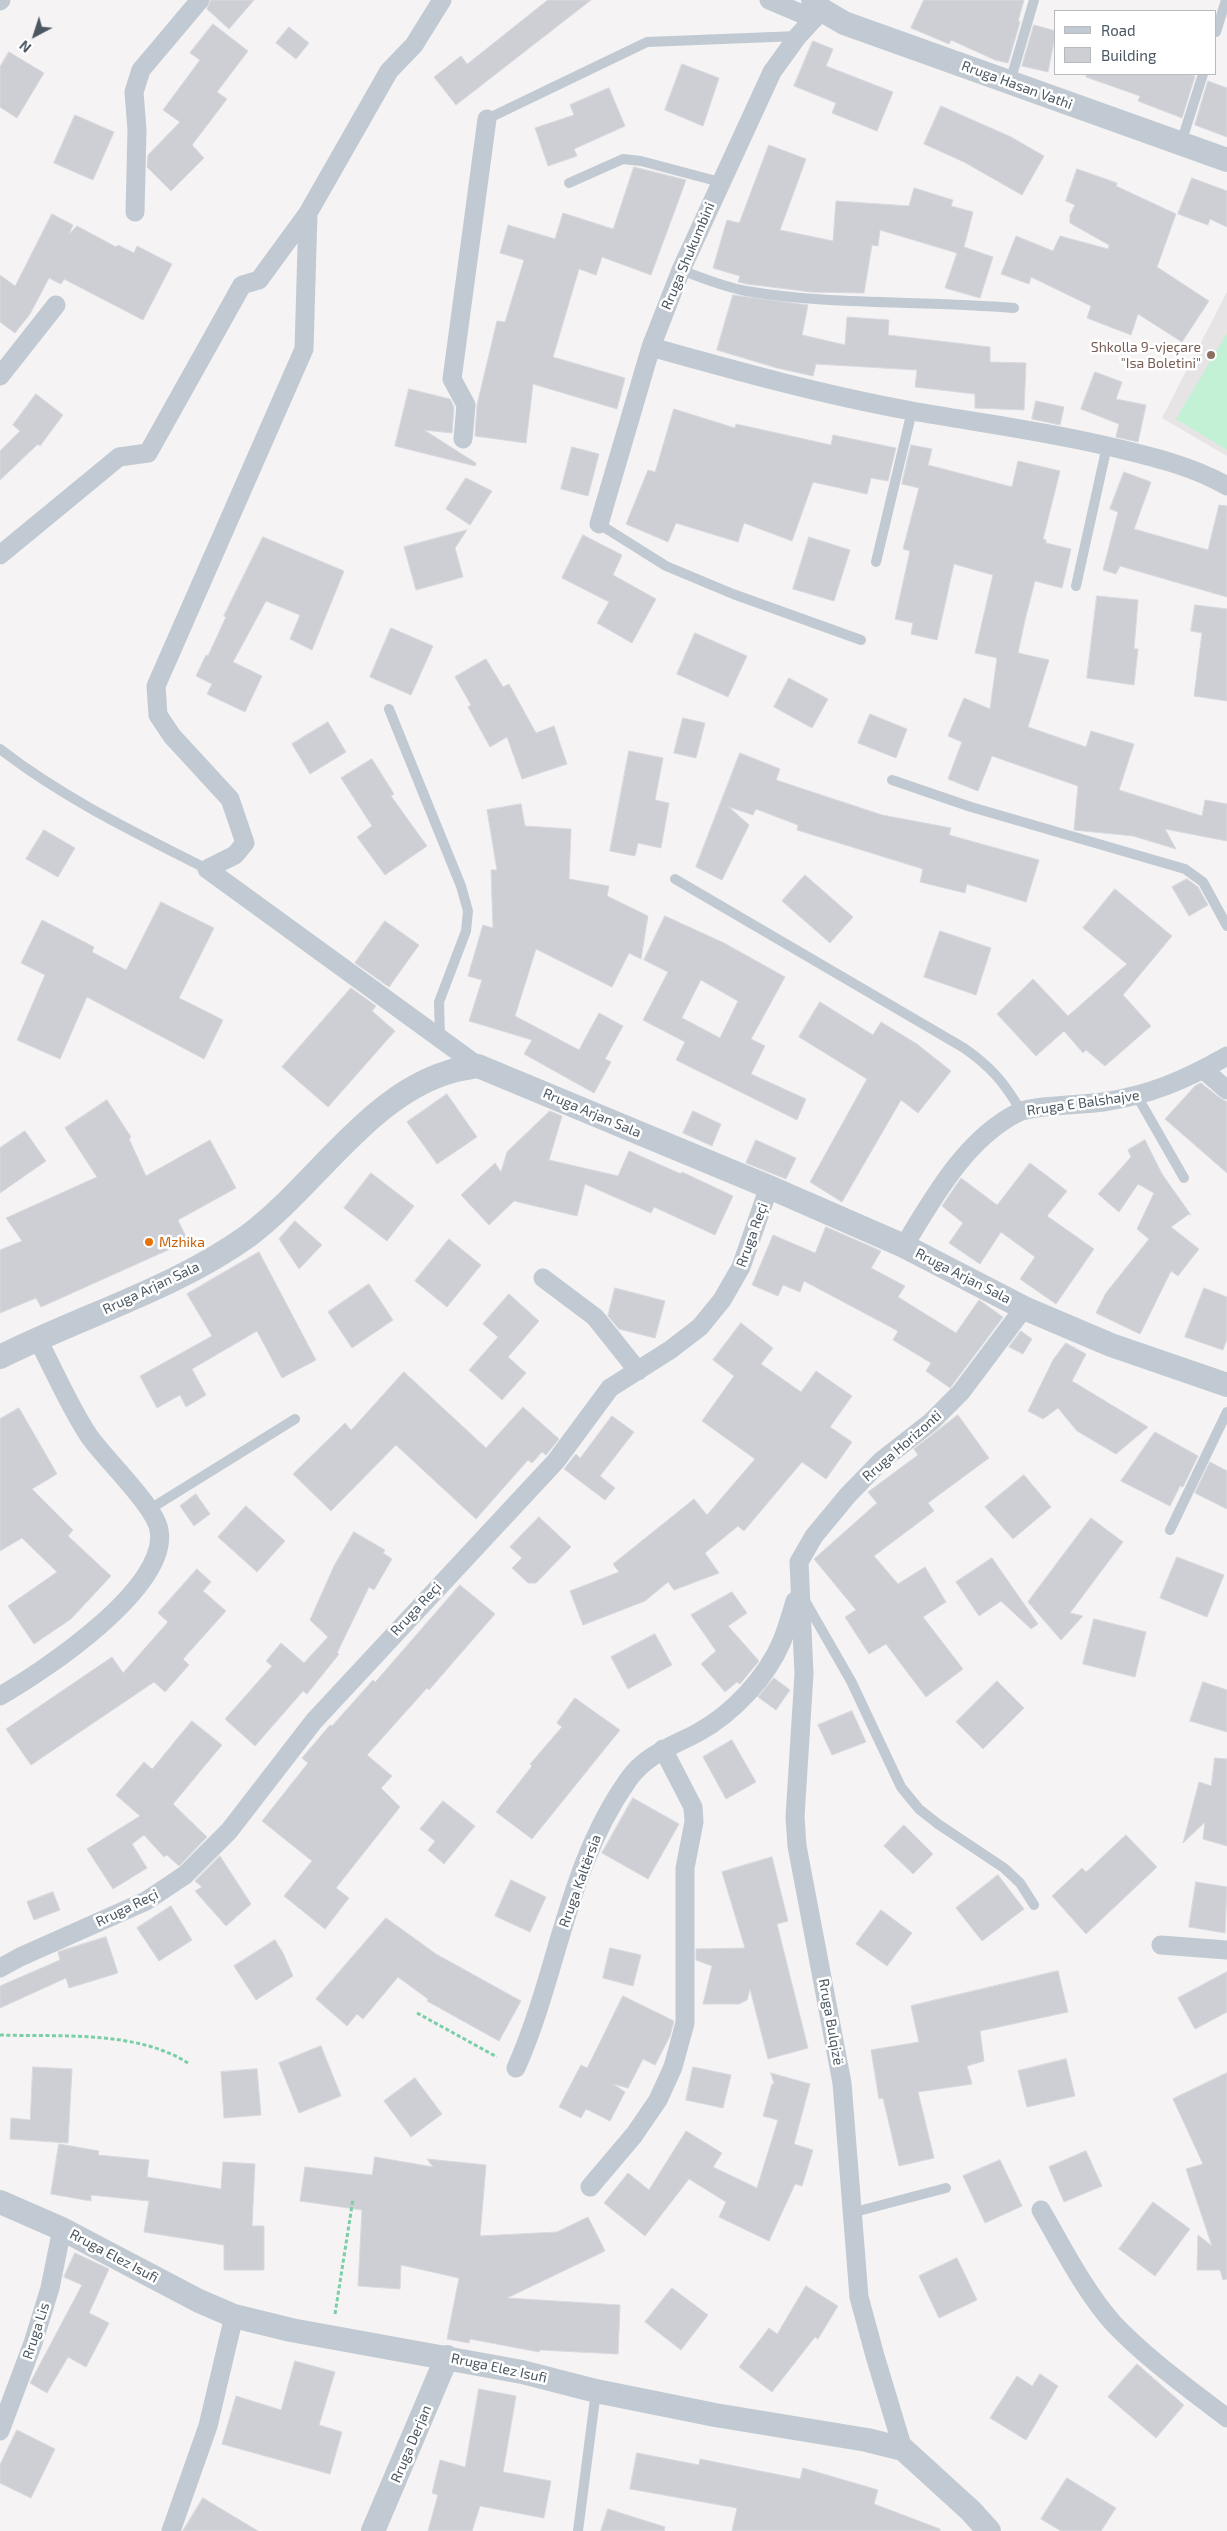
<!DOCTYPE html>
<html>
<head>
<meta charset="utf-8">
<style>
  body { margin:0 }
  #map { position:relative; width:1227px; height:2531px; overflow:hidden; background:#f5f3f3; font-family:"Exo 2",sans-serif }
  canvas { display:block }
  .legend { position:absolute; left:1054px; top:10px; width:162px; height:65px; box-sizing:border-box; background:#fff; border:1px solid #b7bbc0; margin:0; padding:6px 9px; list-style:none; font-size:15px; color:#4a5661 }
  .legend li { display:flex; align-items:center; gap:10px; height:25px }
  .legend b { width:25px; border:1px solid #b7bbc0 }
  .north { position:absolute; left:10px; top:10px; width:50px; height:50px; -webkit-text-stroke:4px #fff; paint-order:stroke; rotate:220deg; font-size:14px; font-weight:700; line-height:20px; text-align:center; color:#4a5661 }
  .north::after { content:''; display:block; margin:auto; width:18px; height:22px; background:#4a5661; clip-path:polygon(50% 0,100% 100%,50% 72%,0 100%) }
</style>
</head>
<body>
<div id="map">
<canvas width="1227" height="2531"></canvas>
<ul class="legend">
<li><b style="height:6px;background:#c1cad2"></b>Road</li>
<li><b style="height:14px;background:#cdcfd5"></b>Building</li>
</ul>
<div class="north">N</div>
</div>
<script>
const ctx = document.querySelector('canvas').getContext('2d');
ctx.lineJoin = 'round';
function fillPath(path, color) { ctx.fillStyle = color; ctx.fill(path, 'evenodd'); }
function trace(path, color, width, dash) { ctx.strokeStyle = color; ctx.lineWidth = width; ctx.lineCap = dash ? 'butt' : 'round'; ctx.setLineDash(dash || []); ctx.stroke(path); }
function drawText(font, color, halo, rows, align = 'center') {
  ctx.font = font + ' "Exo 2",sans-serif'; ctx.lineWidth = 5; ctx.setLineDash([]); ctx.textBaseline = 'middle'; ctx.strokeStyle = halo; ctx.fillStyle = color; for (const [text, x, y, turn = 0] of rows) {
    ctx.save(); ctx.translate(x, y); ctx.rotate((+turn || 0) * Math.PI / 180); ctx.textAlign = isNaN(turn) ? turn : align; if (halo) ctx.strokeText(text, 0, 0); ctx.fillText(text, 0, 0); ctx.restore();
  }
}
fillPath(new Path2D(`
  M1227 292V456L1162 418Z`), '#e6e4e5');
fillPath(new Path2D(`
  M1227 333V450L1176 419Z`), '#c3f1d5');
const building = new Path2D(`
  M211 0H254L229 29 207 9Z
  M548 0H591L456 105 434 77 461 56 467 64Z
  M924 0H1024L1018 21 1020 22 1008 63 995 60 951 40 949 44 911 28Z
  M213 24 248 51 217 92 227 99 192 145 204 158 171 191 147 167 148 155 180 122 163 110 200 60 190 53Z
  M1034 25 1056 31 1048 72 1022 66Z
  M289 27 309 43 296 59 276 43Z
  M813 41 833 49 826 66 893 92 877 131 832 113 836 103 794 86Z
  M9 52 44 73 17 118 0 107V67Z
  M682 64 719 78 703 126 665 110Z
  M1087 74H1188L1195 76 1182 118 1138 101 1140 96 1086 77Z
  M1208 81 1227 88V137L1195 125Z
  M609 88 625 126 574 149 577 156 548 166 535 128 574 115 570 105Z
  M941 106 1011 137 1044 156 1022 195 964 162 924 144Z
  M75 115 114 132 93 180 54 163Z
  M769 145 806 159 780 230 833 241 836 201 909 206 914 188 953 200 951 206 973 212 964 247 993 257 980 298 945 288 957 253 880 230 878 246 872 245 864 293 811 292 747 284 738 282 740 276 713 268 727 220 739 223Z
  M634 167 686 180 651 275 602 257 596 275 579 269 553 357 625 378 617 409 533 384 526 443 475 436 477 405 497 321 505 322 524 260 500 253 508 225 555 239 563 213 613 229Z
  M1077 169 1117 183 1116 186 1176 214 1157 267 1209 301 1182 342 1138 314 1131 335 1087 318 1091 306 1031 277 1029 284 1001 274 1016 236 1053 251 1060 236 1108 249 1109 245 1070 223V215L1075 205 1066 201Z
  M1192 178 1227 191V227L1210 219 1208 225 1178 214Z
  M52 214 73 225 69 234 77 226 116 247 118 245 134 253 137 246 172 264 143 320 64 279 61 284 49 278 30 314 15 333 0 322V275L15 286Z
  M733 295 808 305 802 335 845 345 847 317 889 320 888 335 990 347V362L1026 363 1024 410 975 408V394L915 387 917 370 816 364 813 376 777 368 717 350Z
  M1095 372 1122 382 1116 399 1146 405 1138 442 1116 437 1119 424 1081 409Z
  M409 389 450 399 454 407 452 433 424 430 476 463 475 466 395 446Z
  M36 394 63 415 40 446 38 444 0 480V451L20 431 13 425Z
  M1036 401 1064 407 1060 425 1032 419Z
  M674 409 735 428 736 424 831 445 833 435 896 448 888 481 871 478 867 494 813 482 792 541 744 523 738 542 676 523 668 542 626 524 648 470 655 472Z
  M911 445 932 449 928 465 1012 487 1018 461 1060 471 1043 539 1046 540V543L1071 549 1062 588 1035 581 1025 620 1018 653 1049 660 1028 727 1086 747 1091 731 1134 744 1119 790 1202 816 1205 800 1227 804V841L1165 829 1176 849 1133 836 1074 830 1078 786 992 756 978 791 948 779 962 742 948 736 964 698 990 709 997 658 975 653 993 575 954 564 937 640 911 634 913 623 895 619 910 551 903 549 919 488 902 484Z
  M572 447 599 454 588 496 561 489Z
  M1124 472 1151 482 1134 529 1208 550 1219 505 1227 506V597L1120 566 1116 574 1103 570 1118 512 1110 509Z
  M466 478 492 491 470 525 446 509Z
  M467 530 455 548 463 577 416 590 404 547Z
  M583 535 622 555 613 575 656 599 632 643 597 623 609 602 562 578Z
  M263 537 344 571 312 650 290 639 300 615 266 601 233 662 262 676 245 712 207 694 212 684 196 676 206 655 208 656 226 617 224 616Z
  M809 537 850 550 834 601 793 589Z
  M1097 596 1138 600 1134 649H1138L1134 685 1087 678Z
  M1195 605 1227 609V701L1194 696 1202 633 1191 631Z
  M391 628 433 646 411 695 370 677Z
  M695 633 747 656 728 697 677 674Z
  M486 659 503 687 509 684 536 733 554 726 567 764 522 779 507 737 490 747 468 707 471 705 455 677Z
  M789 678 828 699 812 728 774 707Z
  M870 714 907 729 896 758 858 743Z
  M683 718 705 723 696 758 674 753Z
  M328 722 346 752 310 774 292 744Z
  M629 751 663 758 655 800 669 803 661 848 638 843 635 856 610 851Z
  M740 753 780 769 776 780 882 815 951 828 949 835 1039 860 1026 902 967 884 965 893 920 882 923 869 797 830 798 825 756 809 753 815 729 807 749 825 722 880 696 867Z
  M372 759 394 794 391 796 427 846 385 875 357 837 372 826 341 778Z
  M521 804 525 826 571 829 569 879 609 886 607 896 648 916 641 959 629 953 612 987 536 949 515 1016 579 1050 599 1013 623 1026 605 1059 611 1062 594 1093 524 1054 532 1040 469 1021 482 980 468 976 483 925 493 928 491 870H497L487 810Z
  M44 830 75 848 58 877 26 859Z
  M805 875 853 917 830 943 782 901Z
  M1187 879 1198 887 1208 905 1189 916 1172 887Z
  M1115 889 1172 936 1123 995 1151 1026 1105 1066 1086 1050 1083 1053 1064 1031 1036 1056 997 1014 1033 979 1068 1016 1127 964 1083 928Z
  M161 902 214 928 179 998 223 1020 204 1059 87 997 60 1059 17 1040 45 975 21 963 42 920 94 947 92 952 126 970Z
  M665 916 724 943 785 977 751 1039 765 1046 751 1074 806 1099 797 1120 676 1060 685 1042 643 1020 668 972 644 960ZM701 980 738 1001 720 1038 682 1018Z
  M385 921 419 945 389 987 355 963Z
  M940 931 991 948 976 995 924 977Z
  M351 988 376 1006 372 1011 395 1031 328 1107 282 1067Z
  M820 1002 873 1035 881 1022 917 1044 951 1071 918 1113 901 1100 842 1202 810 1182 867 1079 799 1037Z
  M1201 1083 1220 1098 1227 1102V1173L1165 1119 1195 1086Z
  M447 1094 477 1137 437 1164 407 1122Z
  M107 1100 131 1137 129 1139 146 1176 210 1140 236 1188 178 1220 188 1241 41 1307 36 1298 0 1313V1250L22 1241 6 1218 97 1177 65 1128Z
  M550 1111 562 1116 549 1160 618 1176 629 1151 681 1174 682 1172 733 1196 715 1235 654 1207 651 1213 585 1184 577 1216 514 1201 489 1225 461 1195 495 1163 501 1172 507 1152Z
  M693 1111 721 1124 712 1146 683 1133Z
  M25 1131 46 1161 0 1193V1148Z
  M756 1140 796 1158 786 1179 746 1163Z
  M1145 1140 1162 1174 1191 1215 1189 1214 1171 1227 1199 1249 1178 1276 1171 1271 1140 1334 1096 1313 1106 1293 1149 1239 1137 1229 1154 1193 1138 1184 1119 1212 1098 1194 1131 1157 1128 1150Z
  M1030 1163 1067 1191 1047 1216 1094 1249 1056 1304 1020 1279 1035 1257 1001 1232 980 1264 949 1243 963 1223 942 1206 961 1178 997 1205Z
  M371 1173 414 1206 387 1241 344 1208Z
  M295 1221 322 1245 299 1269 279 1239Z
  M826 1227 881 1251 871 1268 905 1286 898 1297 956 1333 979 1300 1003 1317 950 1388 926 1371 931 1363 893 1340 898 1331 804 1281 800 1292 783 1285 778 1296 752 1285 773 1235 815 1253Z
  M449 1239 481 1265 447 1307 415 1281Z
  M259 1252 316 1360 282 1378 257 1331 192 1369 206 1395 186 1407 180 1395 157 1408 140 1376 212 1336 187 1294Z
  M369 1284 393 1320 352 1348 328 1312Z
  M615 1288 665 1301 655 1338 619 1329 608 1316Z
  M1204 1288 1227 1297V1339L1223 1350 1185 1337Z
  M509 1294 539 1321 508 1357 526 1373 502 1400 469 1370 498 1337 483 1324Z
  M741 1323 773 1348 761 1364 801 1392 816 1371 852 1396 830 1427 852 1442 826 1479 802 1462 744 1531 738 1526 705 1553 719 1573 674 1590 668 1582 645 1601 583 1625 570 1591 619 1572 613 1564 694 1499 707 1515 755 1459 702 1421 734 1376 713 1360Z
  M1021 1331 1032 1339 1023 1354 1009 1347Z
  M1066 1343 1086 1354 1072 1381 1148 1427 1116 1454 1077 1431 1058 1408 1043 1419 1028 1411 1053 1360Z
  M404 1372 486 1448 523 1407 559 1439 546 1455 542 1452 532 1463 528 1460 476 1519 396 1445 331 1511 293 1474 345 1423 351 1430Z
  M19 1408 57 1474 32 1489 73 1530 68 1536 111 1576 71 1619 34 1644 8 1606 57 1572 22 1538 0 1551V1419Z
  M958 1415 989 1458 928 1503 934 1511 874 1556 898 1584 925 1567 946 1602 923 1617 963 1669 926 1697 886 1644 869 1654 845 1617 856 1610 814 1559 877 1503 868 1492 918 1455 914 1449Z
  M612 1416 634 1432 600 1476 615 1488 605 1500 564 1469 576 1454 580 1458Z
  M1155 1432 1198 1456 1183 1487 1180 1486 1170 1506 1121 1481Z
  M1210 1462 1227 1471V1509L1195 1493Z
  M1024 1475 1051 1507 1013 1539 985 1507Z
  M196 1494 210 1514 194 1526 180 1506Z
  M246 1506 285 1541 257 1572 218 1537Z
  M539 1517 571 1547 536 1583H528L512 1568 522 1558 510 1547Z
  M1091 1518 1123 1542 1070 1613 1083 1616 1061 1640 1028 1602Z
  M354 1532 385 1550 383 1553 392 1559 374 1590 369 1587 337 1653 339 1654 307 1694 303 1691 255 1746 225 1719 272 1666 266 1661 281 1643 304 1663 328 1637 310 1620 334 1566Z
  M1177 1557 1224 1575 1207 1617 1160 1598Z
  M992 1558 1038 1624 1031 1629 1001 1601 979 1616 956 1582Z
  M197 1569 211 1582 203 1591 226 1611 183 1659 189 1665 165 1692 154 1682 31 1765 6 1729 112 1657 123 1673 168 1622 158 1613Z
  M460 1585 495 1614 429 1690 427 1688 367 1755 392 1776 381 1788 400 1807 336 1888 349 1898 325 1929 284 1896 312 1861 262 1821 308 1763 302 1758 330 1725 332 1726 373 1680 375 1682Z
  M732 1592 747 1613 728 1626 759 1661 740 1684 737 1682 725 1692 701 1664 716 1651 691 1615Z
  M1094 1619 1146 1632 1135 1677 1083 1664Z
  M655 1634 672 1665 628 1689 611 1657Z
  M774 1678 790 1690 776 1710 758 1697Z
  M997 1681 1024 1708 983 1749 956 1722Z
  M1203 1682 1227 1690V1732L1190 1721Z
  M575 1698 620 1730 532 1839 496 1812 532 1766 530 1764 562 1727 557 1723Z
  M852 1711 866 1742 832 1755 818 1725Z
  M192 1721 222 1745 173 1804 207 1837 179 1866 167 1855 164 1857 144 1835 132 1844 147 1868 113 1889 87 1849 140 1816 116 1795 144 1762 152 1769Z
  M732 1740 756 1782 726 1799 703 1757Z
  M1215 1758 1227 1759V1846L1203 1839 1205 1822 1183 1843 1199 1782 1211 1786Z
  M633 1798 679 1824 648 1879 602 1853Z
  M443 1801 475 1826 444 1864 428 1850 435 1841 420 1829Z
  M904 1825 933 1854 913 1874 884 1846Z
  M1126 1835 1157 1867 1086 1934 1052 1896 1082 1868 1086 1872Z
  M220 1856 251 1904 226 1926 195 1891 202 1887 195 1881Z
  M772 1857 788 1921 777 1924 808 2048 768 2059 750 1989 747 2000 739 2004H703L712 1966 696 1960V1949L745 1948 722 1872Z
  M998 1875 1024 1909 982 1941 956 1908Z
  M511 1880 546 1897 530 1932 495 1916Z
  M1196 1882 1227 1887 1225 1933 1189 1927Z
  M53 1892 60 1910 34 1920 27 1902Z
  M171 1906 192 1940 159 1961 137 1928Z
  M881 1910 912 1933 887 1966 856 1944Z
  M386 1918 436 1954 521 2001 499 2041 427 2001 428 1999 398 1977 363 2019 357 2014 347 2026 316 1999Z
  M106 1937 118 1973 69 1988 66 1978 0 2008V1986L60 1960 58 1952Z
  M275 1940 283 1953 293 1976 256 2000 234 1966Z
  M610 1948 641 1955 633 1986 603 1978Z
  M1058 1971 1068 2012 980 2031 984 2061 967 2066 972 2084 918 2092 934 2158 899 2166 883 2098 879 2099 871 2050 919 2042 911 2006Z
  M1227 1972V2012L1195 2029 1178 1998Z
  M623 1996 674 2021 670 2036 655 2065 643 2059 628 2088 613 2084 625 2092 610 2121 586 2109 581 2118 559 2107 581 2065 587 2068Z
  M321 2046 341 2096 299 2113 279 2063Z
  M1066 2059 1075 2096 1027 2107 1018 2071Z
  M33 2067 72 2069 68 2143 10 2139 11 2118 30 2120Z
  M693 2067 731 2075 723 2108 686 2100Z
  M257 2069 261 2115 224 2118 221 2072Z
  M771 2073 810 2084 794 2144 813 2150 802 2186 795 2184 769 2241 719 2217 726 2202 689 2179 645 2236 604 2203 628 2173 649 2190 686 2131 722 2153 713 2167 757 2188 778 2120 763 2116 772 2084H774Z
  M1227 2073V2279L1223 2280 1220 2270H1197L1198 2235 1212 2246 1186 2169 1203 2164 1173 2099Z
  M415 2078 442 2114 411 2137 384 2101Z
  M59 2144 99 2151 98 2155 149 2160 147 2177 221 2189 223 2162 255 2164 252 2226H264V2270H224V2245L144 2232 149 2201 91 2195V2201L51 2194Z
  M1086 2151 1102 2186 1064 2202 1049 2167Z
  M375 2157 433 2167 427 2159 486 2165 480 2236 557 2232 588 2217 605 2251 507 2298 620 2305 618 2354 540 2350 539 2352 470 2339 469 2343 447 2339 459 2278 401 2265 400 2289 358 2286 362 2210 300 2201 305 2167 372 2175Z
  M1000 2160 1022 2206 985 2223 963 2176Z
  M1153 2202 1190 2229 1155 2276 1119 2249Z
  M75 2253 109 2269 89 2313 109 2323 86 2367 68 2357 47 2393 30 2383 82 2285 64 2277Z
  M957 2258 977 2300 939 2318 919 2276Z
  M806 2286 838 2306 818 2339 815 2337 772 2392 739 2367 769 2328 777 2334Z
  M672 2288 708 2315 681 2350 645 2322Z
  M295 2361 335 2372 319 2425 342 2432 330 2474 222 2444 236 2396 281 2410Z
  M1137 2364 1184 2405 1156 2438 1108 2397Z
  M1040 2374 1058 2386 1026 2440 990 2418 1017 2376 1032 2386Z
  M479 2389 516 2396 503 2472 551 2481 544 2518 480 2506 472 2531H428L438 2495 432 2493 440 2460 465 2467Z
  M17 2430 55 2449 31 2498 0 2483V2465Z
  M637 2453 699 2465 700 2459 800 2479 803 2468 878 2490 874 2504 940 2529V2531H732L737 2508 630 2489Z
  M1067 2478 1116 2508 1101 2531H1061L1041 2519Z
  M203 2498 258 2531H183Z
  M608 2509 665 2527 664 2531H601Z`);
fillPath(building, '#cdcfd5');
trace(building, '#d7d9de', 1);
trace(new Path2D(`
  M417 2013 497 2057
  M0 2035C59 2037 136 2030 188 2063
  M335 2314 353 2199`), '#7ad0a6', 3, [4, 2.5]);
trace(new Path2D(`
  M1216 32 1226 0
  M1010 82 1034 0
  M487 119 647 42 798 36
  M1181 143 1203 74
  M569 183 623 159 641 161 720 182
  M681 270C702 278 724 287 746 291 834 306 925 300 1014 308
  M599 524 666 566 733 594 861 640
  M876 562 912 411
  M1076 586 1107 446
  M389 709 461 886 468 911 466 931 439 1002 440 1038
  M0 749C63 798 136 833 207 869
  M892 780 971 807 1185 869 1203 882 1227 926
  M675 879 964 1048C991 1067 1004 1082 1021 1111
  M1137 1096 1184 1178
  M150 1509 295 1419
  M1170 1530 1227 1412
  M804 1599 851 1681 901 1787 919 1809 938 1824 1004 1868 1020 1883 1034 1905
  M851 2213 946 2188
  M578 2531 596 2391`), '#c1cad2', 10);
trace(new Path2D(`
  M442 0 414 45 389 71 308 213 304 349 156 686 158 715 172 736 230 799 245 843 235 855 207 869 478 1066
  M769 0 814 19
  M0 1 1 0
  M135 212 137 130 134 92 141 70 200 0
  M651 347C737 371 823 395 912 411 981 423 1051 432 1120 449 1157 458 1194 467 1227 486
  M0 376 56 305
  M463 439 466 405 452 379 487 119
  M599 524 651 347 681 270 772 72 798 36 822 10
  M0 555 119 457 148 453 242 285 259 280 308 213
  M1204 1070 1227 1090
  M904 1246C933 1198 966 1138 1019 1112 1035 1105 1083 1105 1103 1102 1150 1095 1185 1080 1227 1056
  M543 1278 595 1317 638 1371
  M0 1696C44 1671 170 1587 159 1530 155 1506 105 1459 89 1436 69 1406 54 1370 37 1338
  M1161 1945 1227 1950
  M0 1968 20 1957 146 1901 185 1875 229 1831 314 1721 556 1461 610 1388 670 1350 700 1327 722 1300 741 1267 769 1187
  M516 2068C559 1971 566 1868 628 1780 646 1754 673 1746 699 1732 733 1713 767 1677 782 1641 787 1628 791 1615 795 1601
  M590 2187 634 2135 658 2100 673 2067 685 2023V1868L694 1822 693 1807 663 1749
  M1041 2210C1063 2248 1084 2290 1113 2323 1147 2359 1188 2388 1227 2418
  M0 2431 33 2343 50 2288 62 2229
  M903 2449 875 2356 859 2297 842 2083 797 1846 795 1817 804 1674 799 1562 814 1536 848 1495 881 1461 931 1422 961 1392 1024 1308
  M171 2531 208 2426 234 2316`), '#c1cad2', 19);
trace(new Path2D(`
  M813 0 822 10 844 23 1227 160
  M0 1357C79 1317 176 1288 248 1236 314 1187 368 1096 449 1072 458 1069 468 1068 478 1066L769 1187 904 1246 1024 1308 1111 1345 1227 1385
  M0 2202 62 2229 199 2301 234 2316 291 2330 522 2372 596 2391 715 2415 867 2440 903 2449 971 2511 989 2531
  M373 2531 447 2357`), '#c1cad2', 24);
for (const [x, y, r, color] of [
  [1211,355,5,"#8d6e63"],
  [149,1242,5,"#e8710a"]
]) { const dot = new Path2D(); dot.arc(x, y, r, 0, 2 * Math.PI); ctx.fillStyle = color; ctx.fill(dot); trace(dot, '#fff', 2); }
drawText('14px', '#4a5661', '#fff', [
  ["Rruga Hasan Vathi",1017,85,20],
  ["Rruga Shukumbini",688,256,-67],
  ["Rruga E Balshajve",1083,1103,-8],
  ["Rruga Arjan Sala",592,1113,23],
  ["Rruga Reçi",752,1235,-70],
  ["Rruga Arjan Sala",963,1276,27],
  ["Rruga Arjan Sala",151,1288,-25],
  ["Rruga Horizonti",902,1446,-41],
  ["Rruga Reçi",416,1609,-47],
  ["Rruga Kaltërsia",580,1881,-70],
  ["Rruga Reçi",127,1908,-26],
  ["Rruga Bulqizë",831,2022,80],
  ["Rruga Elez Isufi",114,2256,28],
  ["Rruga Lis",36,2331,-72],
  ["Rruga Elez Isufi",499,2368,12],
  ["Rruga Derjan",411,2444,-67]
]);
drawText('14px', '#785e54', '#fff', [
  ["Shkolla 9-vjeçare",1201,347],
  ["\"Isa Boletini\"",1201,363]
], 'right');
drawText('14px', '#c56008', '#fff', [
  ["Mzhika",159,1242]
], 'left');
</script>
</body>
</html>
